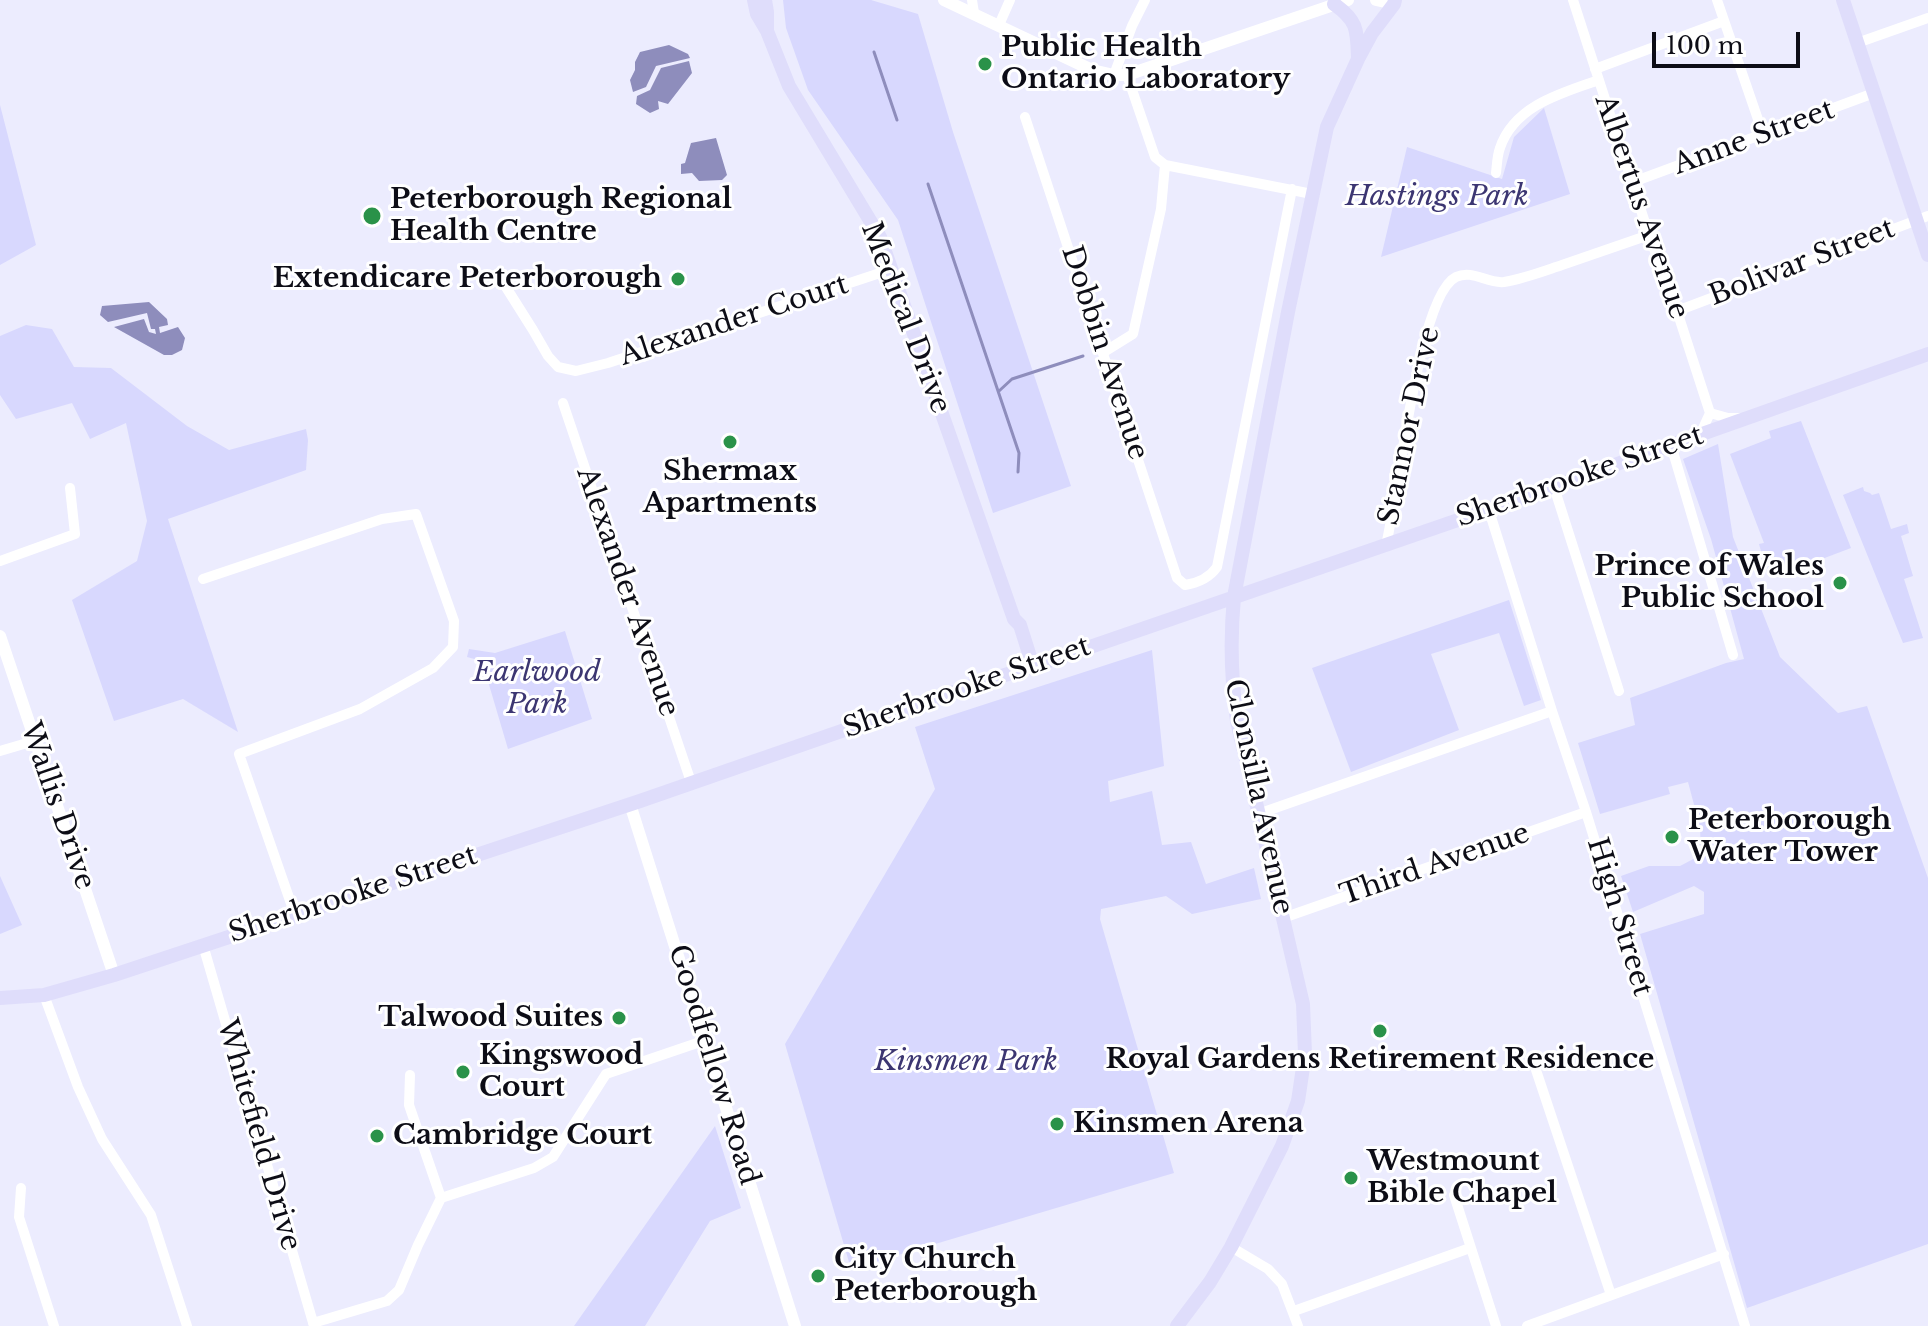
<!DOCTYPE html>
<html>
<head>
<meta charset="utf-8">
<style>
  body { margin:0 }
  #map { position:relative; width:1928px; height:1326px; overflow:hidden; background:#ececfe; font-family:"Libre Baskerville",serif }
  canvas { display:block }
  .scale { position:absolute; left:1652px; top:32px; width:148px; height:36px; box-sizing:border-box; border:4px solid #0d0d16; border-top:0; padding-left:10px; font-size:24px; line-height:28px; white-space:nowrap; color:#0d0d16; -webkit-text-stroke:6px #fff; paint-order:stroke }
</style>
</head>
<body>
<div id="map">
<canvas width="1928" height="1326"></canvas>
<div class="scale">100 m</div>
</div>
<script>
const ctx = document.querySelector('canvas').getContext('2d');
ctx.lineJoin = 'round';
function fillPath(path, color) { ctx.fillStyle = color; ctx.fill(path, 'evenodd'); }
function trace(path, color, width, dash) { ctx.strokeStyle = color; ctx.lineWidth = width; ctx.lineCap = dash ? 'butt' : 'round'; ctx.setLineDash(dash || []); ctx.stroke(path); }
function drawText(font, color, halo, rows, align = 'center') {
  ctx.font = font + ' "Libre Baskerville",serif'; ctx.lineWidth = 6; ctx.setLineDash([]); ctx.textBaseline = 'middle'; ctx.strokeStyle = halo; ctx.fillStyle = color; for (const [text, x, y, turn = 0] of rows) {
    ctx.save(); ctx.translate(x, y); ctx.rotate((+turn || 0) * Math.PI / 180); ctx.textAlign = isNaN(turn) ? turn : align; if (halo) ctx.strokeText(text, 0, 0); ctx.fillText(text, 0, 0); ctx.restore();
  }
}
fillPath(new Path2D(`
  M783 0H871L918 14 953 132 1071 486 993 513 898 220 808 90 786 28Z
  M0 105 36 245 0 265Z
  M1544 108 1570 194 1381 257 1407 147 1502 179 1514 137Z
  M26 325 52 329 74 367 111 368 187 426 229 450 306 429 308 440 306 470 168 519 238 732 183 699 114 721 72 600 137 561 147 521 126 423 90 439 72 403 16 419 0 395V336Z
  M1801 421 1851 548 1777 576 1776 574 1768 576 1759 544 1764 543 1730 454 1771 438 1769 431Z
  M1718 444 1733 537 1780 657 1838 713 1867 706 1928 878V1244L1747 1308 1640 934 1704 914V892L1694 886 1633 912 1621 876 1649 866H1680L1701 855 1700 827 1688 782 1668 787 1670 794 1600 814 1578 743 1635 725 1630 698 1726 663 1744 659 1711 539 1683 459Z
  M1863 487 1864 491 1870 493 1872 495 1879 493 1891 529 1907 524 1909 533 1901 536 1913 576 1904 579 1923 638 1903 643 1843 495Z
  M1509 600 1541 700 1524 706 1499 633 1431 654 1459 730 1351 772 1312 668Z
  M565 631 592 719 508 749 482 661 467 657 469 649 495 653Z
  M1152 650 1164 766 1108 781 1110 802 1152 791 1162 845 1191 842 1206 884 1254 868 1261 899 1192 914 1166 896 1101 909 1100 919 1174 1173 851 1269 785 1044 935 789 915 727Z
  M0 876 22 925 0 934Z
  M715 1126 741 1208 710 1221 645 1326H574Z`), '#d8d8fe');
fillPath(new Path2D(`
  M669 45 688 54 690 58 656 66 646 87 633 92 630 80 635 70V62L640 52Z
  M689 61 692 73 668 104 658 101 659 109 650 113 636 104 637 96 650 90 661 68Z
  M716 138 727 175 722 180 699 181 692 173 681 174V164L685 163 691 143Z
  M149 302 167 319 168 325 159 327 160 333 178 327 185 338 182 350 172 355H164L114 327 144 319 149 332 156 334 155 329H151L147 313 108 322 100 315 102 306Z`), '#8e8dbc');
trace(new Path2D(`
  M874 52 897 120
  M928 184 1019 453 1018 472
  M999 391 1012 379 1083 356`), '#8e8dbc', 3);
trace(new Path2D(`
  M972 0 974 13
  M1573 0 1649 235 1677 311 1710 413 1700 435
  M1717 0 1763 134
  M999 25 1010 0
  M1857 43 1928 18
  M1595 69 1724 21
  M1114 75 1132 26 1145 0
  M1127 75 1155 157 1165 165 1312 194
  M1025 117 1177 578 1185 585C1198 583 1210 577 1217 567L1292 189
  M1496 173C1497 165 1497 156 1500 148 1514 106 1561 93 1599 80
  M1633 182 1874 93
  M504 284 533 330 548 356 558 367 576 371 608 363 892 269
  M1677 311 1928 216
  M1104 352 1133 334 1161 209 1165 165
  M563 403 691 782
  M1710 413 1728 418H1740
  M1671 445 1733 655
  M1554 487 1619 691
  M1487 510 1492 520 1552 711 1586 812 1745 1326
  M1386 545C1398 498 1418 295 1456 277 1473 269 1487 284 1504 282 1523 279 1544 271 1562 265 1591 255 1620 245 1649 235
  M0 561 75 534 70 488
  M203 579 382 519 416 514 454 621 453 647 433 668 360 709 239 754 295 915
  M0 751 34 741
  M1258 814 1552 711
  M1283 918 1586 812
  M203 945 314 1326
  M44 995 78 1087 102 1139 151 1215 187 1326
  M1535 1067 1611 1295
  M410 1075 409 1105 441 1198
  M21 1188 19 1217 54 1326
  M1454 1195 1496 1326
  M1231 1247 1268 1269 1282 1284 1298 1326
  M1294 1311 1470 1248
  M313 1323 387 1301 399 1290 418 1245 441 1198 534 1168 553 1157 606 1074 706 1040
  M1527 1326 1724 1254`), '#fff', 10);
trace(new Path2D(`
  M944 0 1092 70 1114 75H1127L1348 0
  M1376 0 1394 4
  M0 636 114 975
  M630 804 795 1326`), '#fff', 12);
trace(new Path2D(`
  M754 0 757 14 767 31 789 86 880 237 1014 619 1020 625 1033 666
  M765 0 767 12V30
  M1843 0 1928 255
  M1334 4C1358 21 1357 30 1358 58
  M0 998 44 995 114 975 640 801 977 684 1064 656 1487 510 1928 354
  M1177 1326 1210 1282 1231 1247 1282 1146 1298 1101 1305 1054 1303 1004 1237 721C1231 679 1230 639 1234 597L1288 312 1327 127 1358 59 1372 33 1394 4 1395 0`), '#dfddfb', 14);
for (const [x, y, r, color] of [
  [985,64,8,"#2a9249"],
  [372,216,10,"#2a9249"],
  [678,279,8,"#2a9249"],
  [730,442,8,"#2a9249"],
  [1840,583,8,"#2a9249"],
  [1672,837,8,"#2a9249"],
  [619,1018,8,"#2a9249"],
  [1380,1031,8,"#2a9249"],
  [463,1072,8,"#2a9249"],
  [1057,1124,8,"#2a9249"],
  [377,1136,8,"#2a9249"],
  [1351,1178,8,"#2a9249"],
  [818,1276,8,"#2a9249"]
]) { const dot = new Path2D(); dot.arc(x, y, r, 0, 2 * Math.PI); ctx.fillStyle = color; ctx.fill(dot); trace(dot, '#fff', 3); }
drawText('bold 28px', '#0d0d16', '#fff', [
  ["Public Health",1001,48],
  ["Ontario Laboratory",1001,80],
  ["Peterborough Regional",390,200],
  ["Health Centre",390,232],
  ["Extendicare Peterborough",662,279,"right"],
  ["Shermax",730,472,"center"],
  ["Apartments",730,504,"center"],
  ["Prince of Wales",1824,567,"right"],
  ["Public School",1824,599,"right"],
  ["Peterborough",1688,821],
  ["Water Tower",1688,853],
  ["Talwood Suites",603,1018,"right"],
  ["Kingswood",479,1056],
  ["Court",479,1088],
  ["Royal Gardens Retirement Residence",1380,1060,"center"],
  ["Kinsmen Arena",1073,1124],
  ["Cambridge Court",393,1136],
  ["Westmount",1367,1162],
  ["Bible Chapel",1367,1194],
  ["City Church",834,1260],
  ["Peterborough",834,1292]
], 'left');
drawText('28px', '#0d0d16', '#fff', [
  ["Anne Street",1754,138,-20],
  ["Albertus Avenue",1641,207,71],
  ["Bolivar Street",1802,263,-21],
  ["Medical Drive",905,318,69],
  ["Alexander Court",734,321,-18],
  ["Dobbin Avenue",1104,353,72],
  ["Stannor Drive",1410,426,-78],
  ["Sherbrooke Street",1580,477,-19],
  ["Alexander Avenue",627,592,71],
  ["Sherbrooke Street",967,688,-19],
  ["Clonsilla Avenue",1258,797,78],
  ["Wallis Drive",57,806,71],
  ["Third Avenue",1435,865,-19],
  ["Sherbrooke Street",353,895,-18],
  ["High Street",1619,917,73],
  ["Goodfellow Road",713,1065,73],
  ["Whitefield Drive",258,1135,74]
]);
drawText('italic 28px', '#3c3672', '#fff', [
  ["Hastings Park",1437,197],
  ["Earlwood",537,673],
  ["Park",537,705],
  ["Kinsmen Park",966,1062]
]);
</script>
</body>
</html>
